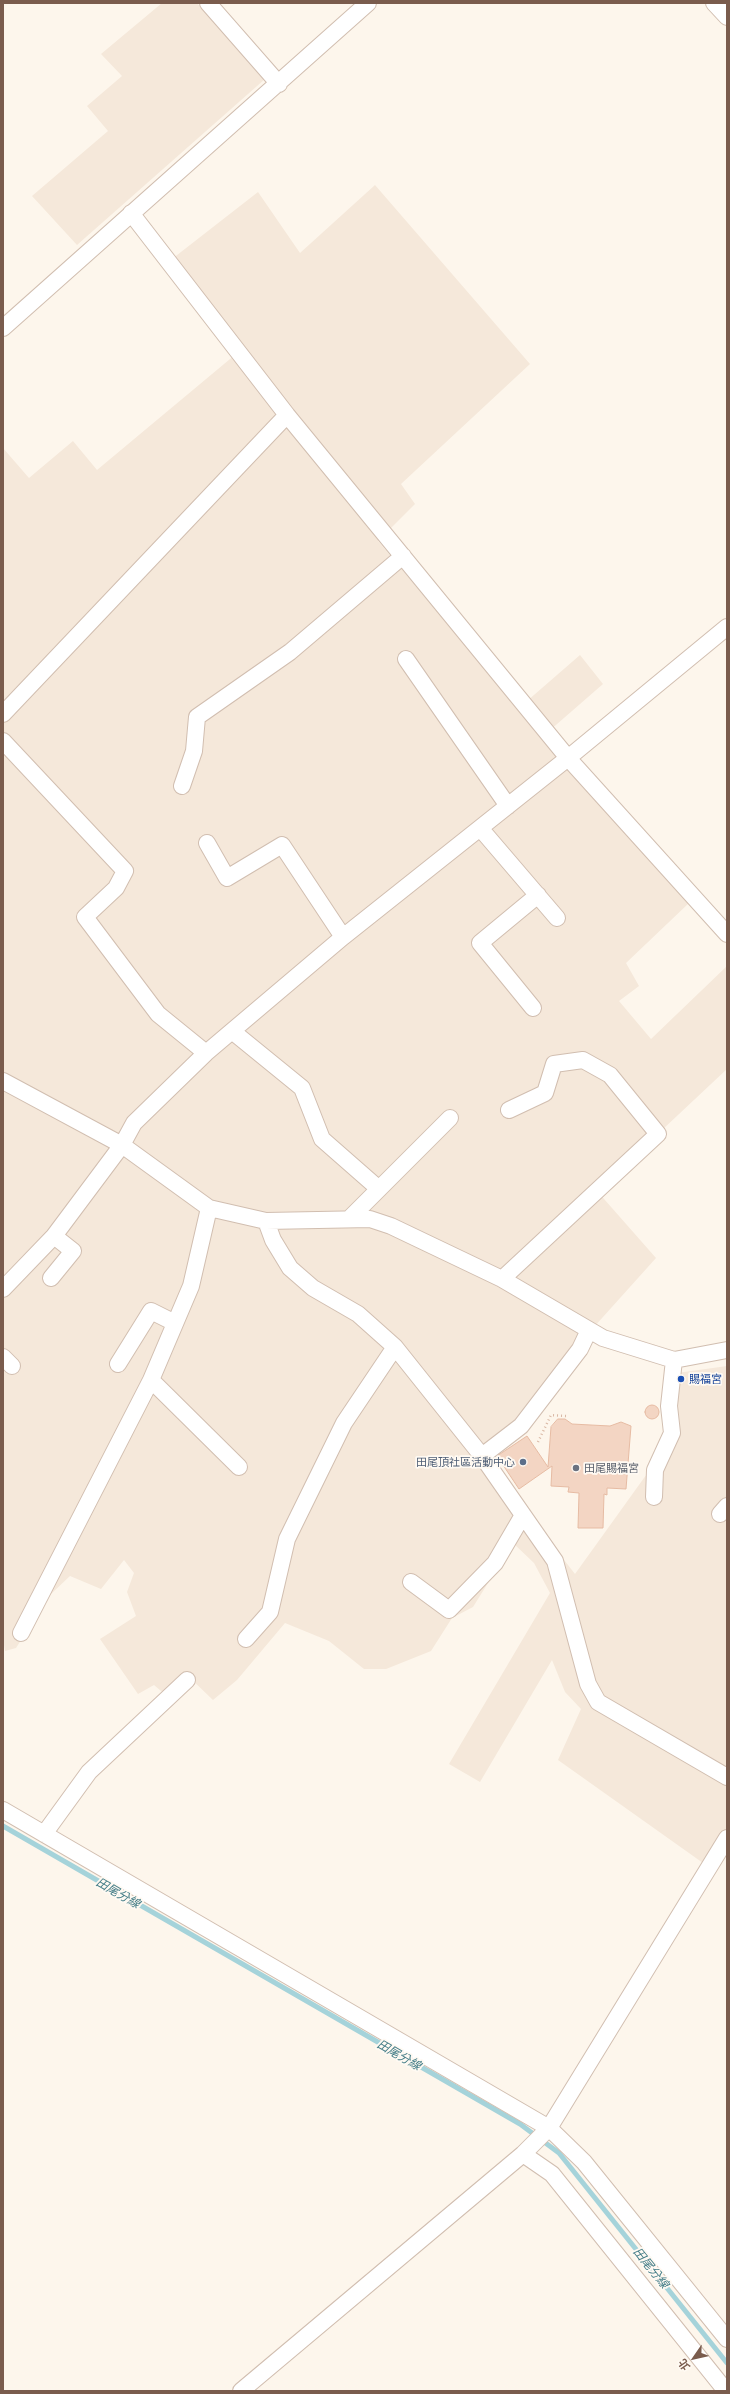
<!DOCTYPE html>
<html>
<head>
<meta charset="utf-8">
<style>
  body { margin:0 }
  #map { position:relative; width:730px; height:2394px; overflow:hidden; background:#fdf6ec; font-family:Ubuntu,"Noto Sans TC",sans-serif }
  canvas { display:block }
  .frame { position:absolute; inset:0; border:4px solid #7a5c4d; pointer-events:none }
  .north { position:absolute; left:674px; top:2338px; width:40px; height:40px; -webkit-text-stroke:3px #fffaf3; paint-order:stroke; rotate:236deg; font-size:11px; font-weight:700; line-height:16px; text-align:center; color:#7a5c4d }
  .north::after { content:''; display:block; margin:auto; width:14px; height:18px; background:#7a5c4d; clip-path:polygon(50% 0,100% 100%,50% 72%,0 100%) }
</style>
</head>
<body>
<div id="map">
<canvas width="730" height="2394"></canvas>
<div class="frame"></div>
<div class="north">北</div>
</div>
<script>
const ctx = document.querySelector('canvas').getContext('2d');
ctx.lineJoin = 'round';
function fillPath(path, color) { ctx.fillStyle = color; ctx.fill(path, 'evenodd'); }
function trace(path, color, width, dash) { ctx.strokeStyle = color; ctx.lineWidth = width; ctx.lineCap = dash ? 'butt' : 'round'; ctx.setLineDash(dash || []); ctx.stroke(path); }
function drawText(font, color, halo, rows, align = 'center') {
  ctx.font = font + ' Ubuntu,"Noto Sans TC",sans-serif'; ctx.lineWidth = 3.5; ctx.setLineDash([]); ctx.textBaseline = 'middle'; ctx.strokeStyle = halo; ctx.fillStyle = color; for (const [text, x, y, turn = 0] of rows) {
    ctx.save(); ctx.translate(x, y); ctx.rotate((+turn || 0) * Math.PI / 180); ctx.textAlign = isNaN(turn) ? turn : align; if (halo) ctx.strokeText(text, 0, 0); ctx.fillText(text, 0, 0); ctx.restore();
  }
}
fillPath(new Path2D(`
  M162 3H197L265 79 77 245 32 196 108 131 87 106 122 76 101 54Z
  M375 185 530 364 401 484 415 504 378 541 519 708 580 655 603 684 541 738 689 903 626 963 639 986 619 1001 651 1039 727 966V1069L597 1191 656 1258 585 1337 488 1462 575 1574 677 1432 670 1374 727 1366V1833L703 1863 558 1760 581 1709 565 1692 552 1660 480 1782 449 1764 550 1593 534 1563 513 1543 473 1607 452 1618 431 1651 386 1669H364L329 1641 285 1623 237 1680 213 1700 188 1676 168 1697 154 1685 138 1694 100 1639 136 1616 127 1592 134 1573 124 1560 101 1589 70 1576 51 1594 16 1648 5 1651 3 1639V448L29 478 73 441 97 470 242 349 172 259 258 192 300 253Z`), '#f5e8da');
trace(new Path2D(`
  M3 1826 520 2124 559 2153 727 2363`), '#a5d3da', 5);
const building = new Path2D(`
  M645 1412a7 7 0 1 1 14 0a7 7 0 1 1-14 0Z
  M558 1419H565L572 1424 610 1426 621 1422 631 1426 626 1489 607 1488V1495L604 1494 603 1528H578L579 1493 568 1492 569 1487 551 1486 552 1466 519 1489 497 1456 527 1436 548 1467 551 1427Z`);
fillPath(building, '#f3d5c3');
trace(building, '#e6bba3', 1);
const minor = new Path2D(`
  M208 3 279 84
  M714 3 727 17
  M131 213 287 415 568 758 727 934
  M3 328 368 3
  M406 659 508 806
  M3 714 287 415
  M3 741 125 871 116 888 85 917 158 1014 206 1053
  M182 786 194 751 197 717 290 652 403 556
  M480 828 557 918
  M207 843 227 878 282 845 343 937
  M533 1008 480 943 538 895
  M232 1031 302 1088 322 1139 379 1189
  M3 1081 122 1145 209 1208 266 1221 370 1219 391 1226 502 1279 603 1338 674 1360 727 1350
  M349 1219 450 1118
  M266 1221 273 1240 290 1268 313 1288 358 1314 395 1347 482 1456 521 1426 580 1349 589 1330
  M51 1278 73 1251 54 1236
  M502 1279 658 1134 610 1075 583 1060 554 1064 545 1093 509 1110
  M3 1289 54 1236 122 1145 134 1123 206 1053 343 937 568 758 727 627
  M3 1357 12 1366
  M118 1364 151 1311 175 1323
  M151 1380 239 1467
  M482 1456 555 1561 588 1684 598 1702 727 1777
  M654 1497 655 1470 672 1433 669 1406 674 1360
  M720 1514 727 1506
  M411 1582 449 1610 495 1563 523 1515
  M21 1633 151 1380 191 1286 209 1208
  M246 1639 270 1612 287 1539 344 1423 395 1347
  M3 1810 549 2128 584 2162 727 2339
  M44 1834 89 1772 187 1680
  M523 2154 552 2174 726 2391
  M241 2391 523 2154 549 2128 727 1838`);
trace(minor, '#d1beb0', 18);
trace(new Path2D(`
  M538 1442 551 1415 566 1416`), '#d9b8a5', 2.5, [1, 3]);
trace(minor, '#fff', 16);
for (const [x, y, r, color] of [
  [681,1379,4,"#1a4fb4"],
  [523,1462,4,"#5c6f8a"],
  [576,1468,4,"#6b7280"]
]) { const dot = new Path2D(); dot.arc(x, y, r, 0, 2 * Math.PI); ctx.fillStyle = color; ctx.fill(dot); trace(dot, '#fffaf3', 1.5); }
drawText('11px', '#164399', '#fffaf3', [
  ["賜福宮",689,1379]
], 'left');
drawText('11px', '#4e5e75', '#fffaf3', [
  ["田尾頂社區活動中心",515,1462]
], 'right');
drawText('11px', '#5b616d', '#fffaf3', [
  ["田尾賜福宮",584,1468]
], 'left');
drawText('italic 12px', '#437c86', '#fffaf3', [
  ["田尾分線",118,1893,30],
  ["田尾分線",399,2055,30],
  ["田尾分線",651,2268,51]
]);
</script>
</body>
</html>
